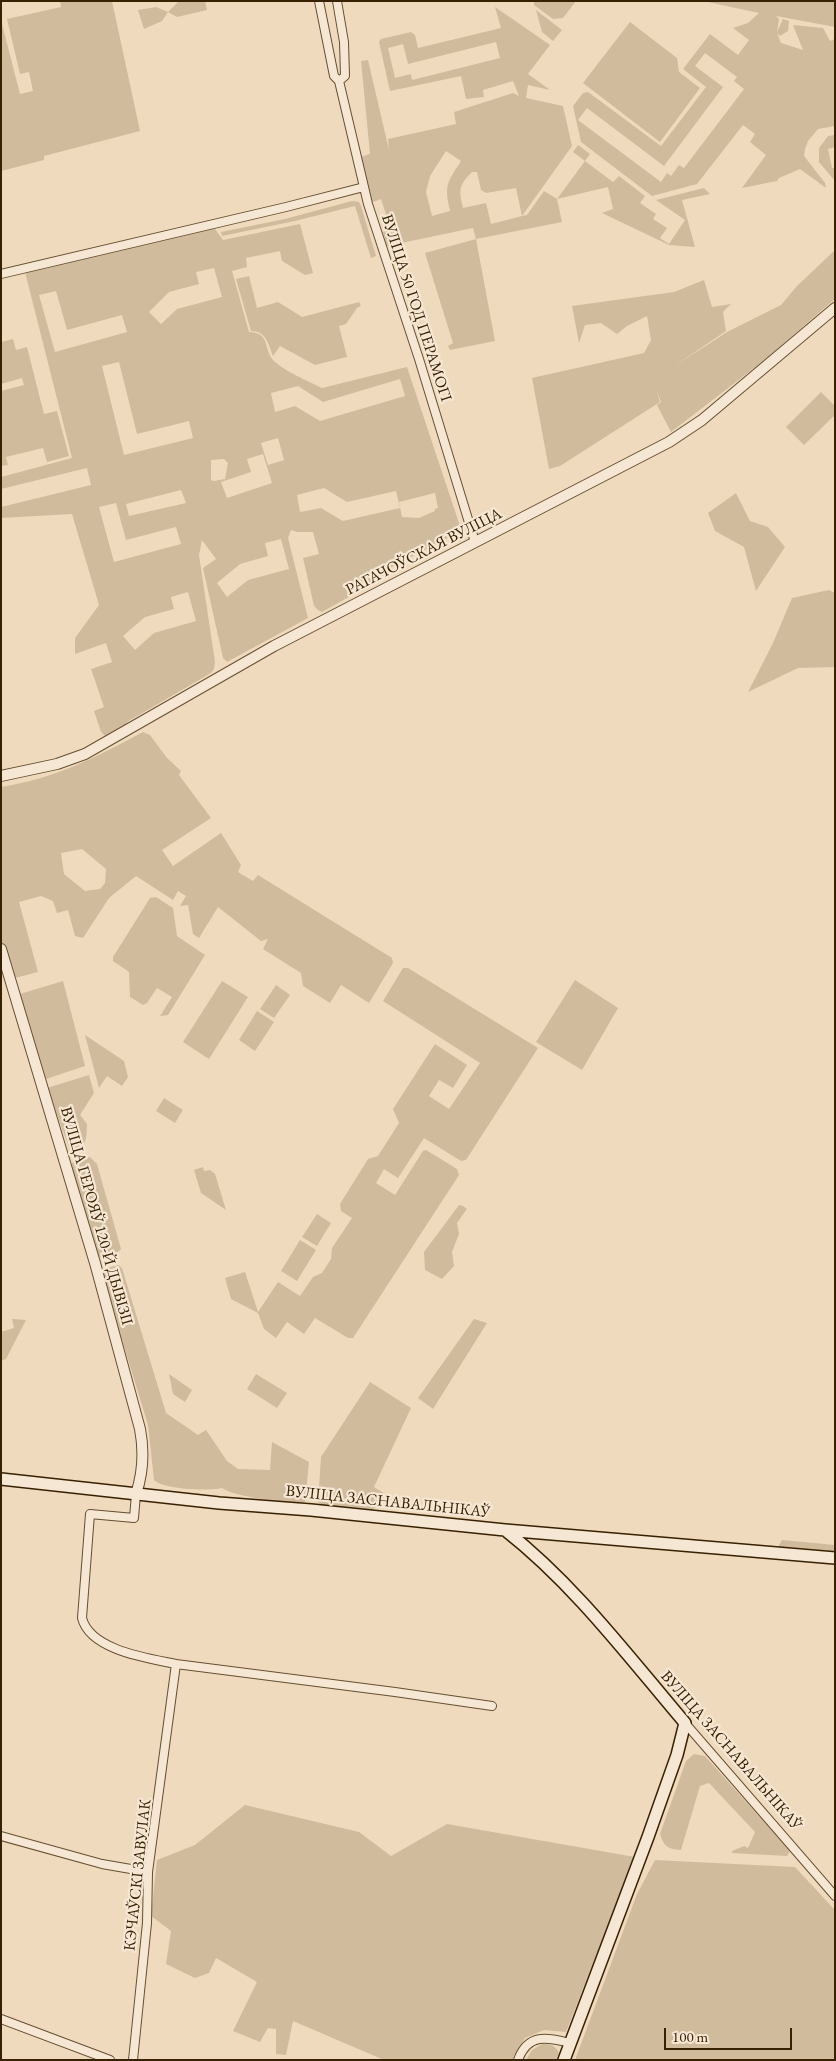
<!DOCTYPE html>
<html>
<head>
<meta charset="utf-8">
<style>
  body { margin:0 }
  #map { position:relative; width:836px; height:2061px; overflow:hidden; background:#f0dabd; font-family:"EB Garamond",serif }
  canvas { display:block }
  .frame { position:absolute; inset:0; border:2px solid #382101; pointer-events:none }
  .scale { position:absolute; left:664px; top:2028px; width:128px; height:22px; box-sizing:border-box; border:2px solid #382101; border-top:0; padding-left:6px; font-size:15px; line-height:18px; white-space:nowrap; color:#382101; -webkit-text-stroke:4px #f5e7d4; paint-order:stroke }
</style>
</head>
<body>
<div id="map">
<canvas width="836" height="2061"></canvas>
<div class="frame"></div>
<div class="scale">100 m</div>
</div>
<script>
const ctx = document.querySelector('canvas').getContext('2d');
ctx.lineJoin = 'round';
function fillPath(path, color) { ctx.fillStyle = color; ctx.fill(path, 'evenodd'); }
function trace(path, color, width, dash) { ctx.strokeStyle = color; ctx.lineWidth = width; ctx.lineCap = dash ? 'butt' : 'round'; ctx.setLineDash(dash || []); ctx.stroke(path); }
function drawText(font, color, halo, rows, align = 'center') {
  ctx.font = font + ' "EB Garamond",serif'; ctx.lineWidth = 4.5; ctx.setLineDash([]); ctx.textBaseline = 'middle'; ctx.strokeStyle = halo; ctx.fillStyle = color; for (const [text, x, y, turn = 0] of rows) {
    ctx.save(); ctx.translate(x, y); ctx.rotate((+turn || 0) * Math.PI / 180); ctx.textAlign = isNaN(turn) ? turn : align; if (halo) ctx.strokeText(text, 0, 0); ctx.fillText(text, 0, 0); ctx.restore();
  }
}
fillPath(new Path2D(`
  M60 1H112L140 131 44 156V160L1 171V20L20 94 33 91 29 72 20 74 7 19 61 7Z
  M179 1H205L207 10 177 17 168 12 162 21 144 29 138 10 156 7 168 12Z
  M534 1H576L563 18 553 19 534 5Z
  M703 1H835V27L776 16 779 19 777 32 783 19 789 21 788 31 780 36 777 33 781 43 803 50 793 25 823 28 830 41 835 39V126L818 129 808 141 805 149 804 156 825 183 826 188 800 169 779 178 777 181 742 188 766 155 750 142 755 134 743 125 697 184 652 196 581 142 573 106 583 93 588 92 661 146 706 87 683 69 710 34 738 55 749 40 733 28 748 23 759 13ZM705 53 737 77 734 81 744 89 684 168 679 165 671 176 667 173 661 182 578 120 587 108 664 166 723 87 695 66Z
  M495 7 550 45 528 74 550 90 528 85 526 98 563 106 572 146 522 216 527 215 544 191 557 199 585 161 573 152 578 145 590 154 585 161 613 182 619 176 645 196 640 203 656 214 653 219 667 228 660 238 669 244 685 220 656 200 704 188 710 194 682 200 695 247 669 245 602 213 613 209 608 187 557 199 562 222 476 239 495 341 450 350 448 346 453 343 425 253 476 239 473 228 387 246 383 232 391 230 381 199 368 204 357 158 370 154 361 61 368 60 389 150 388 139 456 124 454 112 513 93 519 96 513 81 483 90 484 97 466 99 461 76 390 91 379 42 381 39 411 32 415 35 418 48 501 28ZM496 42 500 58 412 80 411 74 395 78 388 48 403 44 408 64ZM446 151 461 161C447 183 444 185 450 211L432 216 426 192 430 176ZM472 172H477L481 190 486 193 516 188 522 216 491 224 486 203 463 208C459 190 458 186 472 172Z
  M536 10 562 30 553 41 542 32Z
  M630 22 677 58 679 72 700 88 660 142 583 83Z
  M835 135V147L828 149 832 168H835V181L818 161H819V148L828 136Z
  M352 201 359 202 361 206 376 256 371 258 355 206 295 221 222 236 221 232 285 219Z
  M300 224 313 273 305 275 282 261 280 251 246 258 247 267 232 271 249 332C271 333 263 348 273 360 282 370 310 382 322 388L407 367 463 535 461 541 451 536 390 568 388 575 322 612 318 610 314 606 303 558 319 554 313 532H297L291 530 288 538 308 618 227 662 223 658 203 568 216 559 202 540 199 555 215 662 214 669 211 673 127 722 128 725 105 736 101 732 94 711 104 707 91 669 112 662 106 643 75 654V638L99 605 72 514 1 518V507L91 485 87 468 1 489V477L72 458 24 268 212 225 223 240ZM214 268 222 297 177 309 161 324 149 312 169 292 199 284 196 272ZM56 291 67 330 122 315 127 332 55 352 39 295ZM119 362 137 434 189 421 193 438 124 455 102 366ZM400 379 405 396 320 421 295 406 275 412 271 393 298 386 323 402ZM278 438 284 460 268 465 261 443ZM263 454 272 483 227 498 221 482 251 472 247 459ZM224 459 228 463 225 479 214 481 211 480V460ZM324 488 347 502 396 491 400 508 343 521 321 508 300 512 297 495ZM181 490 186 503 129 516 126 504ZM435 493 438 508 435 509V511L419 518 402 517 399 502ZM116 503 126 540 176 527 181 544 114 562 99 507ZM281 539 289 569 248 580 227 597 217 583 240 564 268 556 265 543ZM188 592 196 621 154 633 135 650 123 636 145 617 174 609 171 597Z
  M835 250V299L762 362 671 432 657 405 661 402 656 389 660 402 560 466 549 469 532 378 644 353 651 340 647 316 627 326 617 334 601 323 585 325 579 343 572 306 674 292 704 280 712 307 731 304 723 312 726 331 673 367 727 332 781 305 797 286Z
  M249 276 257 308 278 302 302 317 359 302 361 306 357 308 346 324 339 326 347 357 315 365 280 346 273 356C268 343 266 331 251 331L236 279Z
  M13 339 16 350 27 347 44 414 57 411 69 456 47 462 43 448 6 457 8 465 1 466V391L24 385 22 378 1 384V342Z
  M821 392 835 406V415L804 445 786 427Z
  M736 493 750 521 768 527 785 547 756 591 744 547 715 531 708 513Z
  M829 590 835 593V667L798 668 748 692 773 643 792 598Z
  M143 732 150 735 167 758 181 771 179 775 211 818 162 850 173 866 221 833 241 865 238 872 253 881 258 875 392 958 393 963 369 1003 341 985 330 1003 303 986 301 973 263 949 268 939 261 941 218 907 199 938 193 934 188 905 180 906 186 896 178 891 173 900 136 876 109 898 83 938 75 936 68 910 57 913 53 901 41 896 19 902 38 972 11 979 1 944V787C57 778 94 758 143 732ZM82 849 106 869 105 883 100 889 85 891 64 874 61 853Z
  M156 897 173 908 177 936 205 955 168 1015 160 1016 172 997 157 988 147 1003 143 1005 130 997 129 972 113 961V957L150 898Z
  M403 968H408L538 1048 466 1160 461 1161 424 1138 398 1178 384 1169 376 1183 395 1195 423 1151 426 1150 457 1169 459 1175 353 1338H348L315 1318 304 1334 287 1322 276 1338 264 1329 258 1313 231 1299 225 1278 245 1272 258 1312 278 1282 300 1296 313 1277 322 1273 331 1259 332 1248 352 1218 341 1211 340 1204 368 1159 378 1156 399 1123 393 1109 435 1044 467 1065 453 1088 439 1080 429 1096 449 1109 480 1063 383 1001Z
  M575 980 618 1008 582 1070 536 1042Z
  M63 981 85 1066 46 1079 20 994Z
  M222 981 248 997 209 1059 183 1042Z
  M276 985 290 995 274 1018 260 1009Z
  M257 1011 274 1022 255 1051 239 1040Z
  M85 1035 124 1061 128 1077 122 1086 107 1076 99 1088Z
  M89 1075 94 1093 80 1115 87 1124C86 1142 88 1144 70 1150L47 1088Z
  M164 1098 183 1110 175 1123 156 1111Z
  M90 1157 97 1164 121 1249C115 1256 105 1260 96 1256L69 1168 73 1162Z
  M203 1167 204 1171 210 1170 215 1174 226 1210 201 1193 194 1170Z
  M459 1205 463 1206 467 1209 457 1223 459 1234 452 1252 454 1266 442 1279 425 1270 424 1252Z
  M317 1214 331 1223 317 1246 302 1237Z
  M300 1240 316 1250 297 1281 281 1271Z
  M118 1265 122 1268 166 1413 198 1435 206 1430 227 1461 238 1469 270 1470 272 1442 309 1462 305 1502C292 1505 231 1496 222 1488 208 1491 165 1490 154 1480L148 1425 102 1274 105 1269Z
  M12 1319 26 1320 6 1359 1 1361V1332L14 1328Z
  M474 1319 487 1323 433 1409 418 1398Z
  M169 1374 192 1390 185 1402 173 1394Z
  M256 1374 287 1393 277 1408 247 1389Z
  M370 1382 411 1408 374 1487 387 1495 372 1511 322 1506 318 1502 321 1457Z
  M782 1540 835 1545V1558L775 1552Z
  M694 1754 705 1756 790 1851 787 1856 732 1853V1851L744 1846 748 1848 755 1832 709 1783 700 1786 681 1850C668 1849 664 1847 660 1834L686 1761Z
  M245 1805 359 1832 391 1856 447 1824 635 1857 566 2032 544 2030 525 2038 512 2060H384L293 2021 286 2055 276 2054V2029L268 2028 260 2042 233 2031 257 1982 216 1958 209 1973 195 1978 166 1964 171 1931 151 1916 157 1860 195 1845Z
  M655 1860 795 1867 835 1910V2060H575L637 1894Z
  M542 2044C551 2044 555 2045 559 2053L556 2060H526L532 2050Z`), '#d1bb9d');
const minor = new Path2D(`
  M319 1 334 76 339 81 368 204 419 359 475 542
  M337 1 344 42 345 76 339 81
  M1 274 286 207 364 187
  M136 1494 134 1518 90 1514 82 1618C90 1650 147 1658 176 1664L395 1692 492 1706
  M685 1723 835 1896
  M1 1836 102 1864 148 1872
  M1 2019 110 2060
  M133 2060 147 1923 148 1872 176 1664
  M518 2060C528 2033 547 2037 570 2043`);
const tertiary = new Path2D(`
  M1 776 57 764 85 754 274 646 669 442 702 420 835 308
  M1 949 95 1263 140 1429C144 1450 143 1473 136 1494`);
const secondary = new Path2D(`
  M1 1479 219 1503 311 1510 505 1530 835 1558
  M505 1530C575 1585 628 1656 685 1723L677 1755 648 1837 564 2060`);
trace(minor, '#664f30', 10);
trace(tertiary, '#664f30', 12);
trace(secondary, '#382101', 14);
trace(minor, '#f5e7d4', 8);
trace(tertiary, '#f5e7d4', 10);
trace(secondary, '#f5e7d4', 11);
drawText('16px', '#382101', '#f5e7d4', [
  ["ВУЛІЦА 50 ГОД ПЕРАМОГІ",416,308,72],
  ["РАГАЧОЎСКАЯ ВУЛІЦА",424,552,-27],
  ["ВУЛІЦА ГЕРОЯЎ 120-Й ДЫВІЗІІ",96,1216,74],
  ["ВУЛІЦА ЗАСНАВАЛЬНІКАЎ",388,1502,6],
  ["ВУЛІЦА ЗАСНАВАЛЬНІКАЎ",731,1751,49],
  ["КЭЧАЎСКІ ЗАВУЛАК",138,1875,-84]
]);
</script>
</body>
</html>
